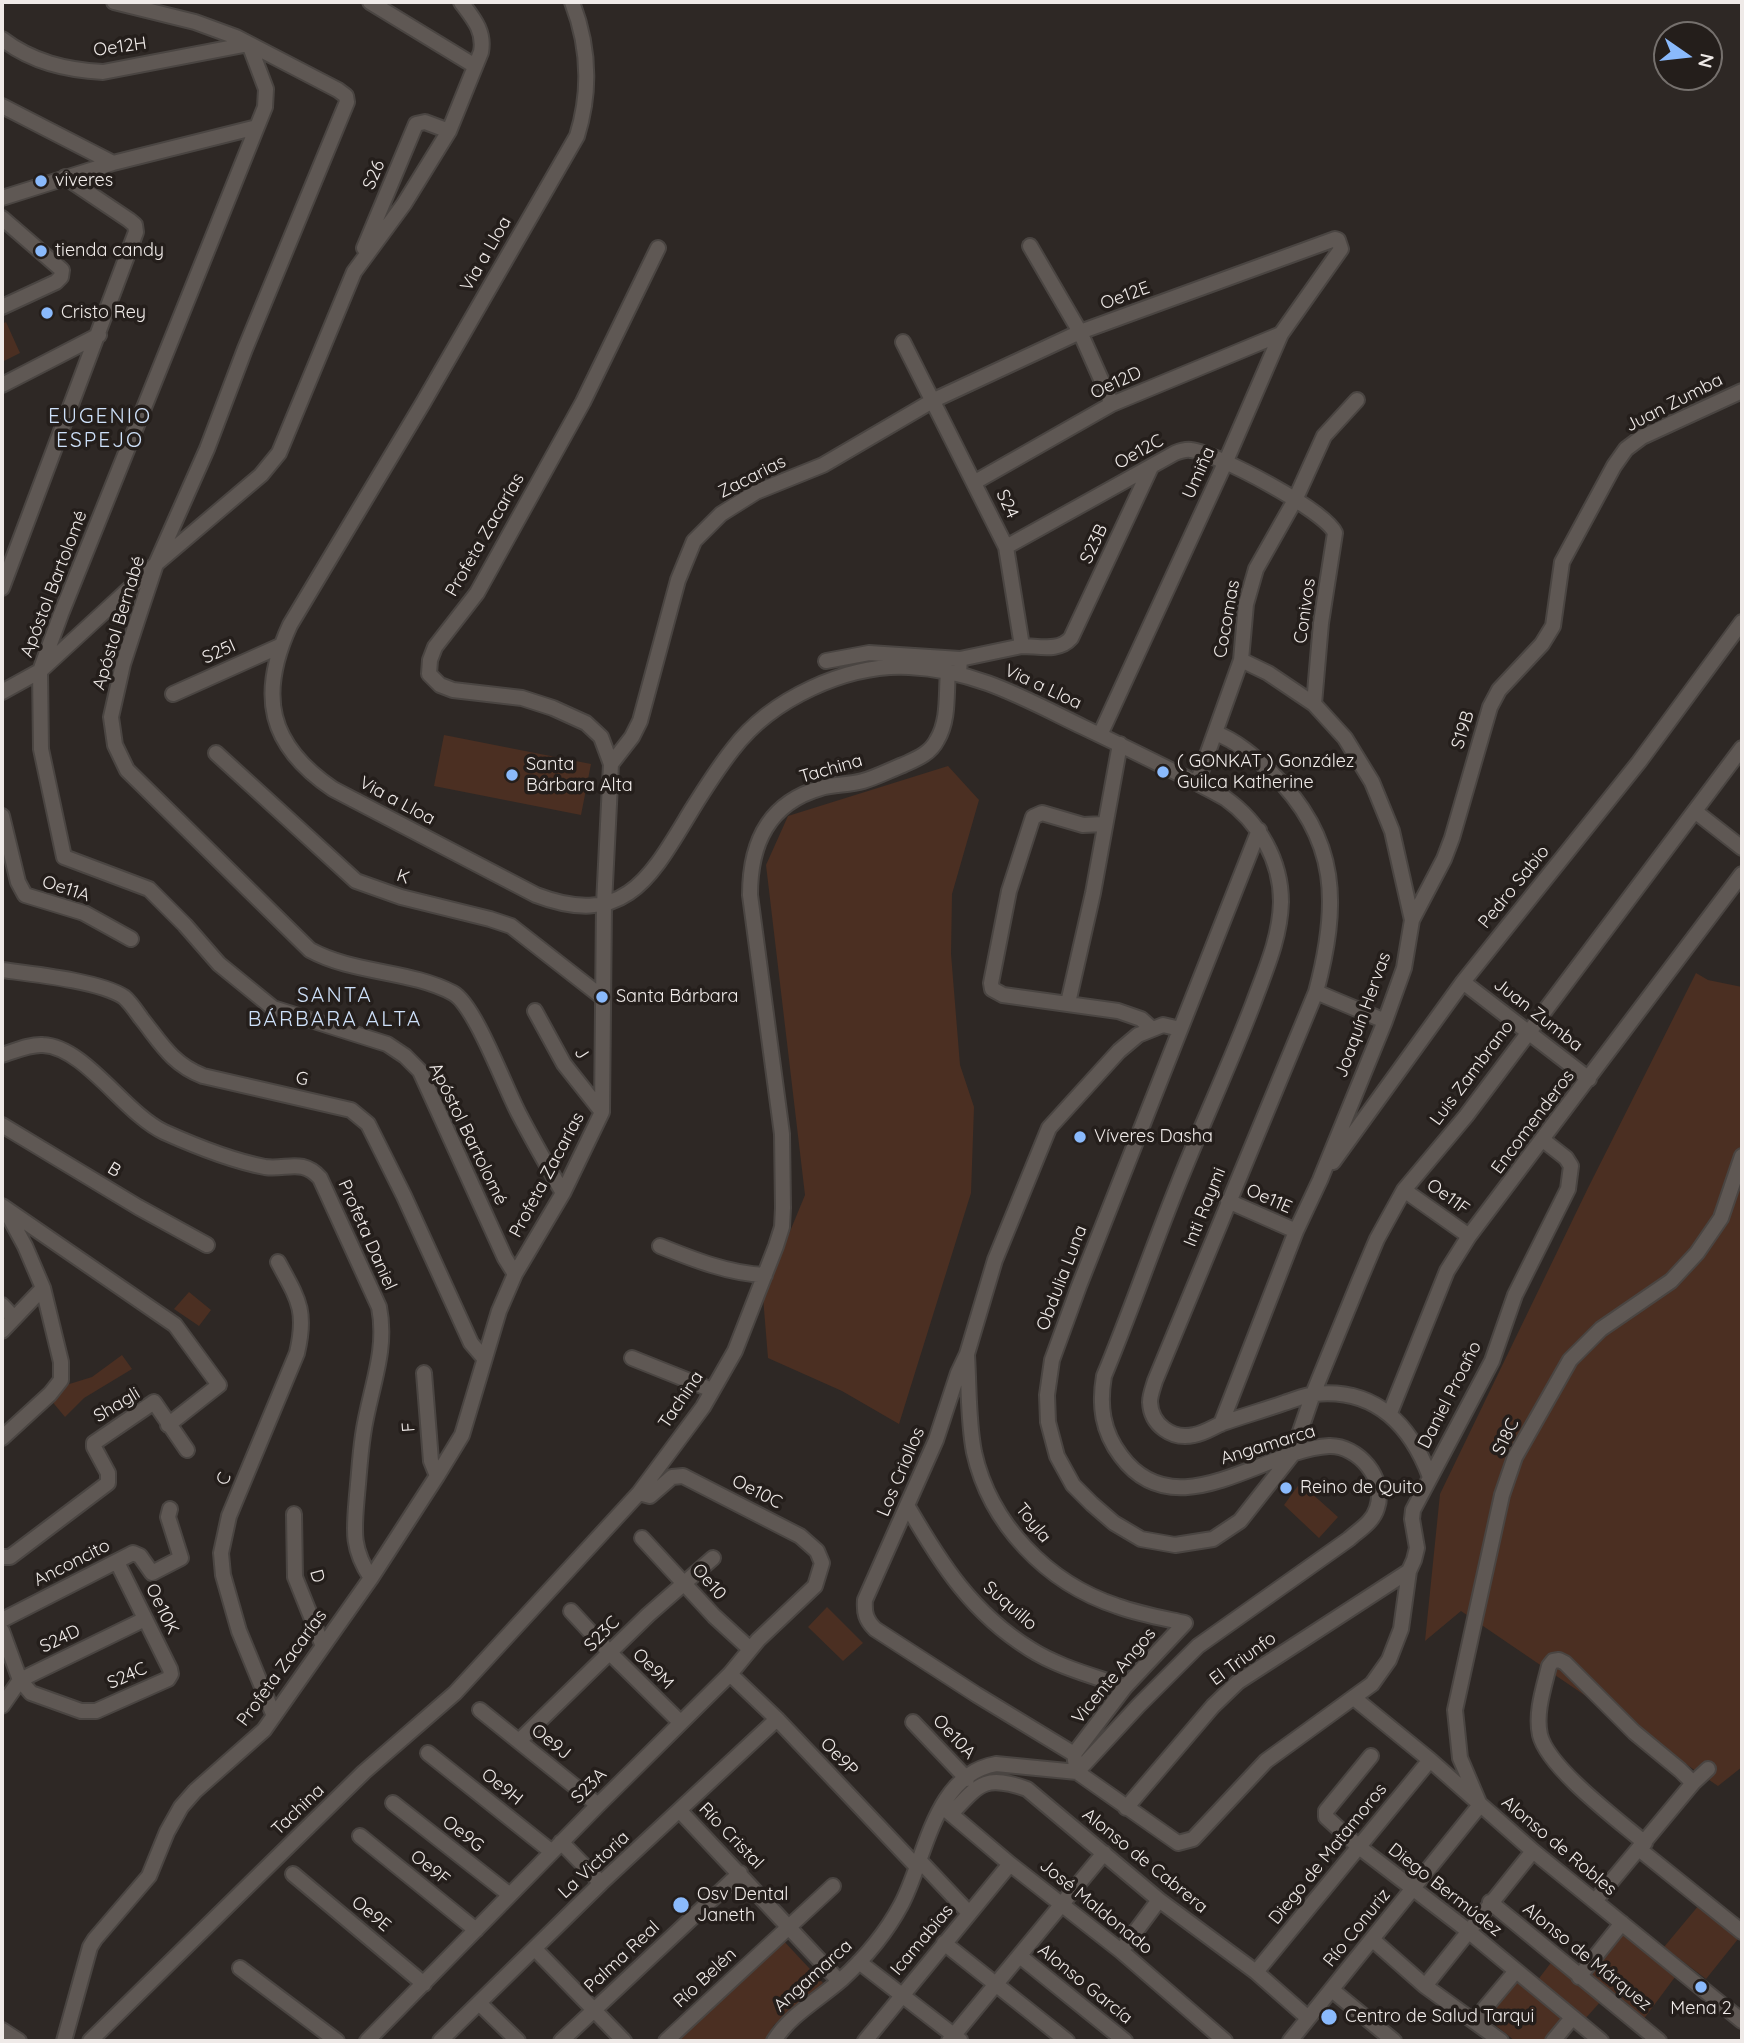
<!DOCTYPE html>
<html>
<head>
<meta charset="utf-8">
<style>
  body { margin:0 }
  #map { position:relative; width:1744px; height:2043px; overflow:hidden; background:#2e2825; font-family:Quicksand,sans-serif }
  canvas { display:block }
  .frame { position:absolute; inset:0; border:4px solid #efeae8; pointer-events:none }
  .north { position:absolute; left:1653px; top:21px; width:70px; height:70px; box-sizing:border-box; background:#241e1b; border:2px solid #75706d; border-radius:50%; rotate:104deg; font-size:19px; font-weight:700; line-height:28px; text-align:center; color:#efeae8 }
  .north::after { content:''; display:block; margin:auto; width:24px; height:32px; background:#8abafc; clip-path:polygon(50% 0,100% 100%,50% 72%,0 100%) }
</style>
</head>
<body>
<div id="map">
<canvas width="1744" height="2043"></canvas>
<div class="frame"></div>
<div class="north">N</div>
</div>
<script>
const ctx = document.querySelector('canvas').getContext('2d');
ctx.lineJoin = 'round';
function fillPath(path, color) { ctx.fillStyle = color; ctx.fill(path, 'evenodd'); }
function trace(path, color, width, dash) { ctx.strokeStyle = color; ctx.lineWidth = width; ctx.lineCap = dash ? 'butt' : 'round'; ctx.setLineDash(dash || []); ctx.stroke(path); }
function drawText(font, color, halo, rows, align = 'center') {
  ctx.font = font + ' Quicksand,sans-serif'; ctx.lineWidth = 7; ctx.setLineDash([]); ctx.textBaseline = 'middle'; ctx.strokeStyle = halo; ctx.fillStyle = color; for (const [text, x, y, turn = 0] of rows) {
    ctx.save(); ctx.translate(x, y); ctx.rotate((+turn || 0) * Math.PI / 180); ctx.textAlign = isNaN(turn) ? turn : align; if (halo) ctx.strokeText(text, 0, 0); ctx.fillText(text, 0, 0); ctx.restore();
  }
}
fillPath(new Path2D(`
  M6 322 20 353 2 362V324Z
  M444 735 591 764 581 815 434 786Z
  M948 766 979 800 952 894 951 954 960 1065 974 1107 971 1193 899 1424 842 1391 768 1358 763 1297 805 1195 766 865 788 816Z
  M1696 973 1708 980 1742 987V1767L1718 1786 1461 1611 1425 1641 1440 1494 1588 1188Z
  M189 1292 211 1310 199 1326 174 1309Z
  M122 1355 132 1369 84 1398 65 1417 50 1399 63 1386 92 1377Z
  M1300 1483 1338 1517 1319 1538 1284 1505Z
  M827 1607 863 1643 843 1661 808 1627Z
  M1699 1905 1738 1939 1706 1979 1664 1947Z
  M1620 1931 1675 1977 1643 2020 1587 1977Z
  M781 1938 823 1983 774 2025 765 2041H676Z
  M1553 1960 1602 2000 1584 2020 1537 1981Z
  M1515 1980 1562 2019 1543 2041H1515L1484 2016Z`), '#4b2f22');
const minor = new Path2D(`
  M114 2 195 22 236 37 338 90 346 96 347 102 245 349 207 449 156 564 140 612 123 664 111 717 115 745 127 770 310 950C354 974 410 970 453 993 475 1005 505 1088 519 1114 533 1141 548 1167 563 1193
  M370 2 475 66
  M572 2C589 46 591 91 577 136L423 403 290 625C258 695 268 745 333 789L536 895C625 929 651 877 691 811 704 790 718 768 733 749 771 699 846 664 909 667 976 670 1025 699 1083 727 1131 750 1179 773 1225 798 1259 822 1281 860 1281 902 1280 939 1265 971 1253 1004 1230 1064 1203 1122 1179 1182 1153 1246 1131 1311 1104 1376 1099 1405 1102 1431 1121 1456 1176 1530 1262 1450 1329 1446 1358 1445 1387 1479 1377 1508 1373 1522 1359 1530 1349 1539L1198 1646 1138 1706 1077 1772
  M2 39C32 62 66 70 103 72L249 44
  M249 44 266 89 265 107 61 614 40 671 41 749 64 857 149 889 185 925 219 964 273 1008 387 1044 405 1056 420 1071 505 1258 515 1274
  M2 106 113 163
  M2 198 113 163 257 127
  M2 218 62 270 61 277 56 282 2 307
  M1030 246 1080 332 1112 404
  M364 248 416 124 425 122 449 131
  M903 342 1006 547 1022 646C1039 646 1059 652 1071 638L1151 467
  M2 385 99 335
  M975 482 1112 404 1281 334
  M1006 547 1175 453C1180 451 1185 449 1191 450 1217 453 1326 511 1335 533L1321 623 1314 704
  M2 588 136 232 135 225 129 220 65 177
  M960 659 1022 646
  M826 661 869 653 960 659 959 674
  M2 692 40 671 156 564 261 475 279 453 354 272 404 204 449 131 481 52C485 31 473 18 461 2
  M173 694 280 646
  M1215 733C1236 740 1256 758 1272 773 1340 839 1339 906 1316 992L1155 1381C1153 1388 1150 1395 1150 1402 1151 1425 1172 1440 1194 1435 1205 1433 1213 1427 1223 1423 1243 1416 1264 1410 1284 1403 1294 1400 1305 1395 1315 1394 1375 1388 1410 1424 1430 1477
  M216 753 356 881 401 897 490 919 511 926 602 997
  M611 764 632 737 640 721 678 580 694 541 721 514 756 492 823 465 934 400 1080 332 1335 239 1338 240 1341 249 1281 334 1226 461 1100 735
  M1197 783 1241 660 1246 604 1256 569 1295 500 1324 436 1357 400
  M1696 812 1742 848
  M2 816 18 882 25 895 84 913 131 939
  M1104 824 1083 825 1042 813 1033 817 1009 891 991 983 992 989 1003 995 1118 1011 1141 1019 1151 1028
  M1259 830 1079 1286 1052 1360 1047 1395 1048 1422 1057 1456 1073 1485 1092 1504 1114 1523 1141 1539 1175 1545 1213 1539 1240 1521 1292 1455 1313 1394 1358 1284 1377 1239 1404 1190 1466 1116 1742 748
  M1412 920 1444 859 1452 838 1490 707 1499 690 1542 644 1553 626 1562 562 1614 466 1626 449 1642 437 1742 391
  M2 970C32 974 100 981 124 997 130 1002 136 1011 141 1018 161 1043 172 1064 203 1076L351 1110 368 1124 404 1196 471 1343 483 1357
  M1463 982 1589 1079
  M1316 992 1385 1021
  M1068 1003 1093 893 1120 744
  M535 1011 564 1064 602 1112
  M1180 1029 1163 1025 1138 1035 1119 1051 1049 1128 995 1260 967 1354 958 1373 936 1440 865 1600C864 1613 866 1620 875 1629L977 1695 1074 1754 1077 1772 1178 1843 1193 1839 1266 1761 1372 1684 1389 1660 1401 1629 1409 1571 1414 1560 1417 1548 1412 1519 1413 1510 1492 1361 1515 1295 1568 1189 1571 1166 1566 1158 1543 1140
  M2 1055C15 1051 30 1044 43 1045 85 1047 124 1113 164 1132 193 1145 233 1161 265 1167 287 1170 302 1158 320 1178L379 1307C388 1352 369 1391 363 1435 360 1455 359 1475 357 1495 354 1530 351 1548 371 1578
  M2 1125 138 1207 207 1245
  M1333 1162 1463 982 1639 762 1742 622
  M1404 1190 1469 1236
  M1228 1201 1296 1231
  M2 1206 175 1325 219 1385 168 1425
  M660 1246C692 1259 730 1274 765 1275
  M2 1305 14 1318
  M2 1331 43 1288
  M967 1355C969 1387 968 1421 974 1452 990 1524 1047 1583 1117 1606 1139 1614 1162 1618 1185 1623L1125 1687 1074 1754
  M632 1358 712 1390
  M424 1373 431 1461 437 1476
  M1390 1413 1447 1271 1469 1236 1742 874
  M1221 1424 1296 1231 1320 1180 1385 1021 1404 968 1412 920 1392 831 1372 782 1345 738 1314 704 1268 673 1241 660
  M2 1438 50 1394 61 1380V1362L43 1288 25 1246 6 1211
  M908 1507C941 1564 972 1613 1030 1649 1058 1667 1094 1676 1125 1687
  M294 1514 295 1577 322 1644
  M642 1538 714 1616 750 1649
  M2 1557H10L108 1483V1473L94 1447V1443L154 1402 187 1450
  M571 1611 610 1653 680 1722
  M2 1620 133 1553 140 1556 152 1573 181 1558 168 1517 170 1509
  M2 1631 20 1680 31 1693 81 1711H96L168 1679 171 1674 170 1669 117 1562
  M730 1674 777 1719 918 1868
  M1354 1698 1430 1760 1533 1851 1742 2021
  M2 1706 20 1680 145 1619
  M480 1710 598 1805
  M274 1716 239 1631 223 1575 221 1553 229 1516 297 1353C307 1310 298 1299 278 1262
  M913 1722 967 1779
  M519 1741 648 1615 713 1558
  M428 1753 552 1852
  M1371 1756 1326 1811V1817L1359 1847 1467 1930 1601 2041
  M393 1803 510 1895
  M1480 1805 1460 1758 1455 1710 1502 1495 1515 1457 1570 1360 1601 1329 1671 1281 1697 1253 1721 1218 1742 1156
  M1126 1808 1213 1706 1238 1682 1409 1571
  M945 1809 1010 1864 1121 1951 1225 2041
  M680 1811 839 1981
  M951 1814C979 1784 984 1774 1027 1789L1159 1900 1256 1972 1308 2018
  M360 1836 476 1930
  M561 1842 601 1883
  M1645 1843C1618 1820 1548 1768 1540 1735 1535 1713 1544 1687 1549 1666L1553 1661 1559 1660 1565 1663 1634 1732 1680 1770 1693 1783
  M1639 1849 1742 1932
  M920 1861 969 1913
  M293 1874 424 1984
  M1595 1901 1693 1783 1708 1769
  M1490 1902 1659 2041
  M1373 1940 1425 1986 1501 2041
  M944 1943 1067 2041
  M535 1949 624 2041
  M1121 1951 1159 1900
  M1021 1957 1125 2041
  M859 1962 960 2040
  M240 1968 337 2041
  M1256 1972 1430 1760
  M1579 1977 1622 1923
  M1425 1986 1533 1851
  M1332 1990 1394 2041
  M479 2003 518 2041
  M1474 2021 1516 1971
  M2 2030 19 2041
  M64 2041 90 1947 95 1939 149 1876 167 1832 181 1807 195 1791 264 1730 371 1578 437 1476 462 1435 499 1311 515 1274 563 1193 602 1112 604 904 611 764 601 737 586 723 553 708 522 698 453 690 440 685 429 674 430 660 435 647 477 593 583 402 658 248
  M90 2041 364 1772 455 1693 639 1493 703 1407 735 1351 776 1246 782 1227 783 1208 782 1134 750 895C750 844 768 803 821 788 834 784 849 785 863 781 877 777 890 770 903 765 916 759 930 754 937 740 949 720 946 695 948 672
  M367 2041 598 1805 730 1674 758 1640 815 1586 822 1563 817 1551 800 1536 683 1476 672 1477 650 1496 639 1493
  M440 2041 601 1883 777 1719
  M561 2041 740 1873
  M666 2041 833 1886
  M774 2041C790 2015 818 2000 841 1980 864 1959 886 1933 901 1905 926 1859 933 1775 996 1764L1077 1772
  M865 2041 1010 1864
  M949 2041 1104 1853
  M1290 2041 1480 1805
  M1553 2041 1572 2018`);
trace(minor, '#4a4542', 18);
trace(minor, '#5f5854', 14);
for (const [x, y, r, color] of [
  [41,181,7,"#8abafc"],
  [41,251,7,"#8abafc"],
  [47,313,7,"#8abafc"],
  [1163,772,7,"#8abafc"],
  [512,775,7,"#8abafc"],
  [602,997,7,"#8abafc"],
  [1080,1137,7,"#8abafc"],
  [1286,1488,7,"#8abafc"],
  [681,1905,9,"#8abafc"],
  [1701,1987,7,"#8abafc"],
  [1329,2017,9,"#8abafc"]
]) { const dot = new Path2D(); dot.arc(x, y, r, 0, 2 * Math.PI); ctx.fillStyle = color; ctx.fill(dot); trace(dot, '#241e1b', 2.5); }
drawText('18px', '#efeae8', '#241e1b', [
  ["Oe12H",120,47,-8],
  ["S26",374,175,-67],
  ["Via a Lloa",486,254,-60],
  ["Oe12E",1125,296,-20],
  ["Oe12D",1116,383,-25],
  ["Juan Zumba",1674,403,-27],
  ["Oe12C",1139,452,-29],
  ["Umiña",1199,473,-66],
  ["Zacarias",752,477,-27],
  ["S24",1007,504,65],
  ["Profeta Zacarías",485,535,-60],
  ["S23B",1094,544,-65],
  ["Apóstol Bartolomé",54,584,-69],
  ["Conivos",1305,611,-82],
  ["Cocomas",1227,619,-80],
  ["Apóstol Bernabé",119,623,-73],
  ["S25I",219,652,-24],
  ["Via a Lloa",1043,687,25],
  ["S19B",1463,730,-73],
  ["Tachina",831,769,-16],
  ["Via a Lloa",397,801,28],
  ["K",403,877,18],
  ["Pedro Sabio",1514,887,-51],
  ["Oe11A",66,889,18],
  ["Joaquín Hervas",1363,1015,-70],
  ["Juan Zumba",1538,1015,38],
  ["J",581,1053,57],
  ["Luis Zambrano",1472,1073,-53],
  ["G",302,1079,12],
  ["Encomenderos",1533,1122,-53],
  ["Apóstol Bartolomé",468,1134,64],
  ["B",114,1170,31],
  ["Profeta Zacarías",547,1175,-62],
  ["Oe11F",1448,1197,36],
  ["Oe11E",1269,1199,24],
  ["Inti Raymi",1205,1207,-68],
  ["Profeta Daniel",367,1235,66],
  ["Obdulia Luna",1062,1278,-69],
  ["Daniel Proaño",1450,1395,-63],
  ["Tachina",681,1400,-56],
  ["Shagli",117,1405,-31],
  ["F",409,1427,-94],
  ["S18C",1506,1437,-64],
  ["Angamarca",1268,1445,-17],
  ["Los Criollos",901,1472,-67],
  ["C",224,1479,-67],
  ["Oe10C",757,1492,27],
  ["Toyla",1033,1523,51],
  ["Anconcito",72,1563,-27],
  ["D",317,1576,75],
  ["Oe10",709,1582,49],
  ["Suquillo",1010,1606,41],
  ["Oe10K",162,1609,64],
  ["S23C",602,1634,-45],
  ["S24D",60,1639,-26],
  ["El Triunfo",1243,1659,-36],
  ["Profeta Zacarías",282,1668,-54],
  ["Oe9M",653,1669,45],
  ["S24C",127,1676,-24],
  ["Vicente Angos",1114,1676,-50],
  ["Oe10A",954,1737,47],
  ["Oe9J",551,1742,39],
  ["Oe9P",839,1757,46],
  ["S23A",589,1786,-45],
  ["Oe9H",502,1787,39],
  ["Tachina",298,1810,-44],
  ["Oe9G",463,1834,38],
  ["Río Cristal",731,1836,46],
  ["Alonso de Robles",1559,1846,40],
  ["Diego de Matamoros",1328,1854,-51],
  ["Alonso de Cabrera",1145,1861,39],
  ["La Victoria",594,1865,-43],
  ["Oe9F",430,1868,39],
  ["Diego Bermúdez",1445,1890,38],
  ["José Maldonado",1096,1907,39],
  ["Oe9E",371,1914,40],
  ["Río Conuriz",1357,1928,-51],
  ["Icamabias",922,1940,-50],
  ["Palma Real",622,1957,-43],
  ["Alonso de Márquez",1587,1957,39],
  ["Angamarca",813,1976,-42],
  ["Río Belén",705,1978,-43],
  ["Alonso García",1085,1984,39]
]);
drawText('18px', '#efeae8', '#241e1b', [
  ["viveres",55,181],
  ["tienda candy",55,251],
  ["Cristo Rey",61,313],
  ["( GONKAT ) González",1177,762],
  ["Guilca Katherine",1177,783],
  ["Santa",526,765],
  ["Bárbara Alta",526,786],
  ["Santa Bárbara",616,997],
  ["Víveres Dasha",1094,1137],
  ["Reino de Quito",1300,1488],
  ["Osv Dental",697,1895],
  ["Janeth",697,1916],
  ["Mena 2",1701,2009,"center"],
  ["Centro de Salud Tarqui",1345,2017]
], 'left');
ctx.letterSpacing = '2px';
drawText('21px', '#cee1fa', '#241e1b', [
  ["EUGENIO",100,417],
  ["ESPEJO",100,441],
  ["SANTA",335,996],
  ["BÁRBARA ALTA",335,1020]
]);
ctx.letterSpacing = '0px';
</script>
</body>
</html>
